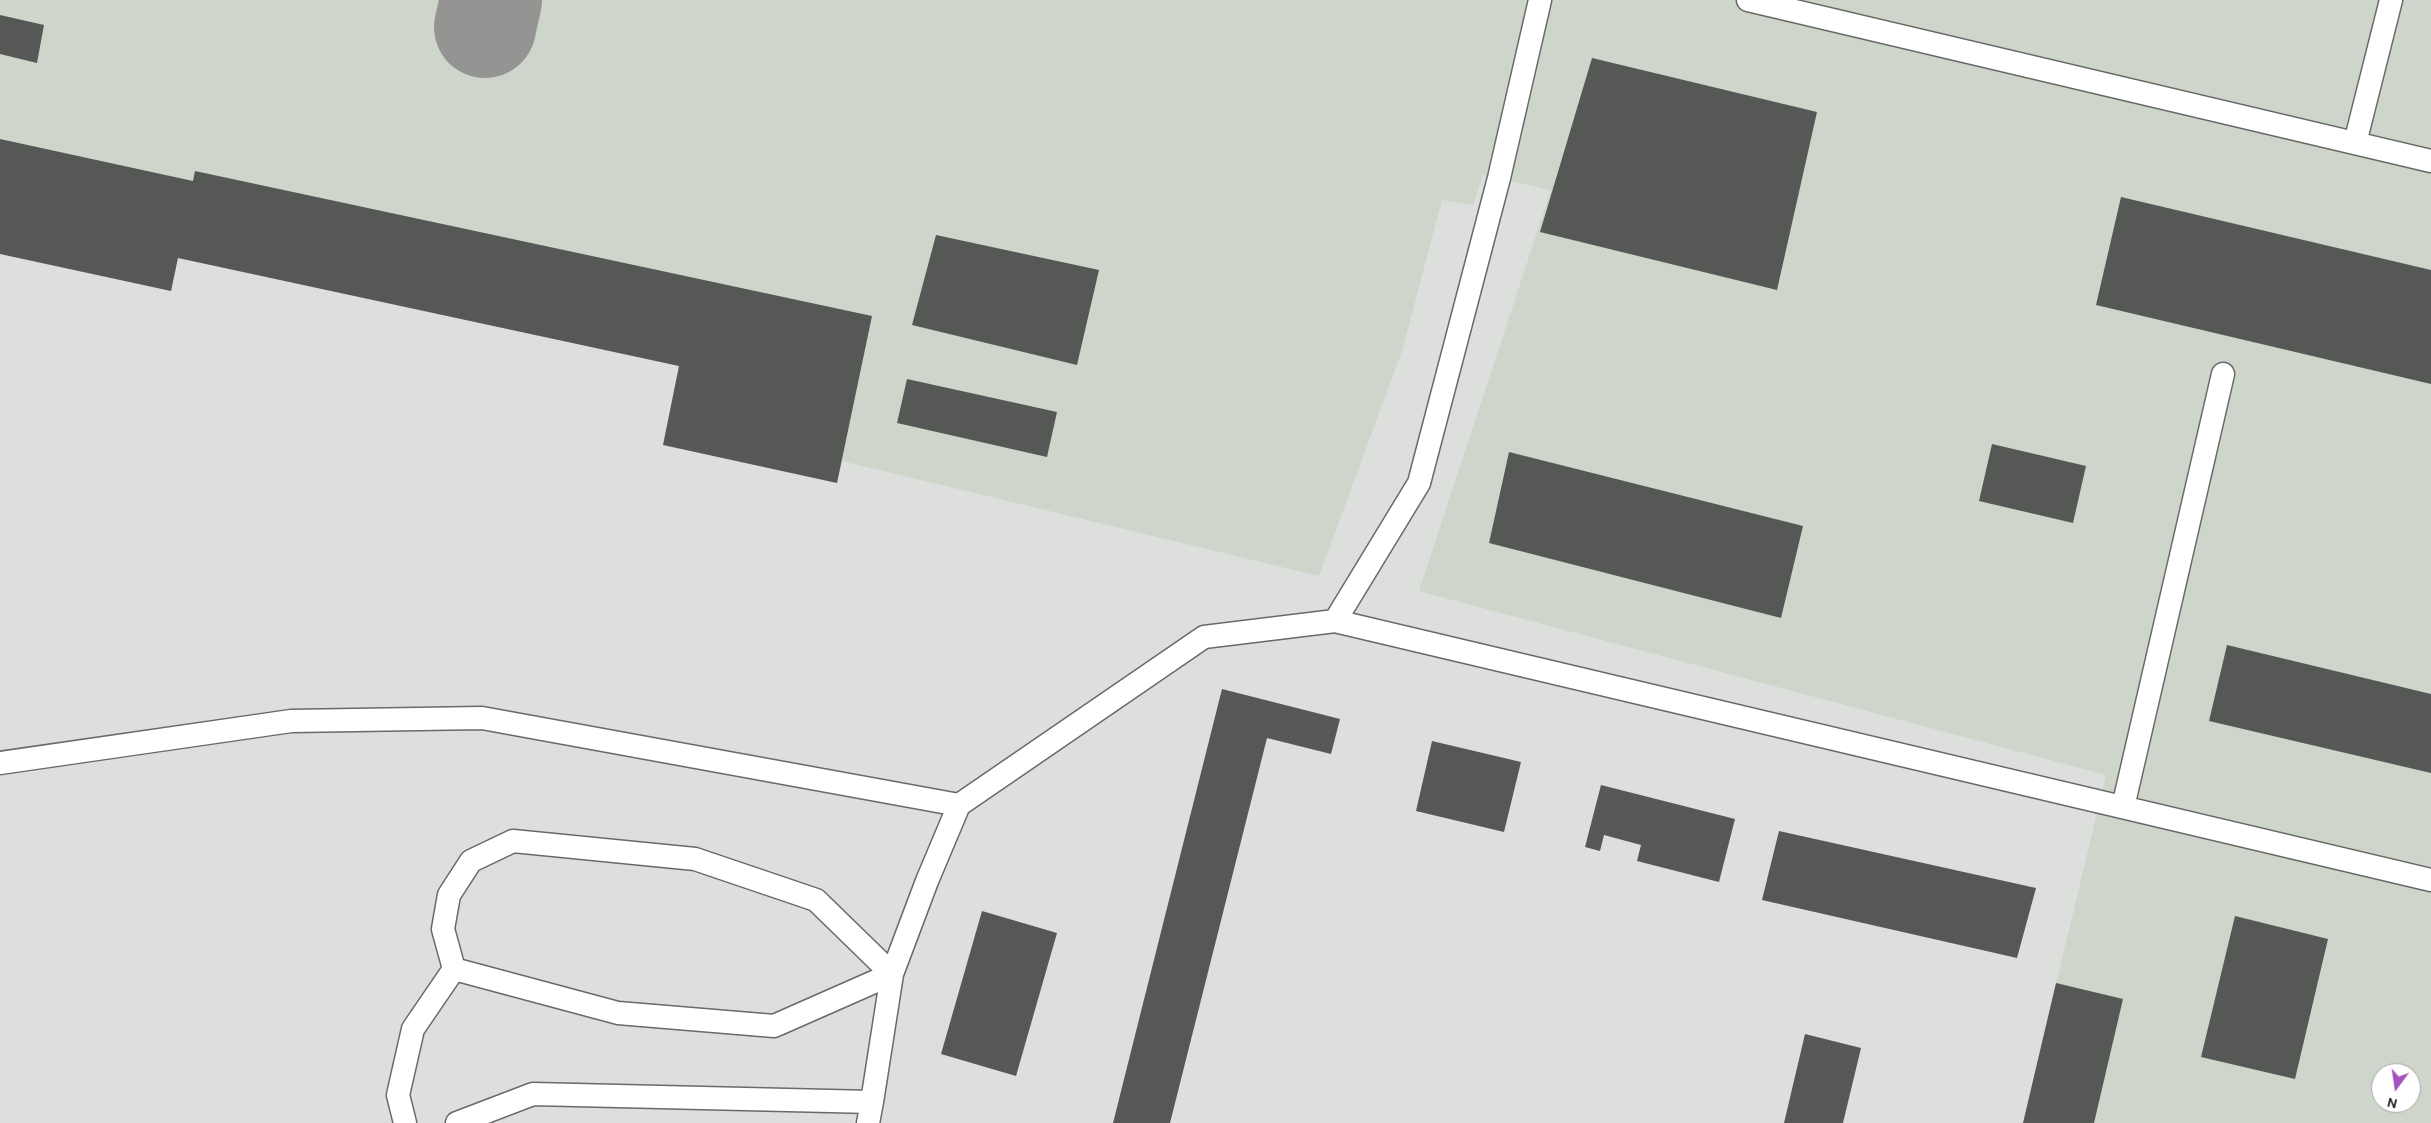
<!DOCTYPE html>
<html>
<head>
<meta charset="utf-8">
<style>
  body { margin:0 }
  #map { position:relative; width:2431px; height:1123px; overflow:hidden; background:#dddfdc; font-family:Overpass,sans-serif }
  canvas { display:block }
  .north { position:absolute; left:2371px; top:1063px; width:50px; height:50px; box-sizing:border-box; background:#fff; border:1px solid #a5a6a5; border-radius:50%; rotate:194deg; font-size:14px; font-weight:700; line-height:20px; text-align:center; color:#1f201f }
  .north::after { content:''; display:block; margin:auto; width:18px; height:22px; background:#a551bf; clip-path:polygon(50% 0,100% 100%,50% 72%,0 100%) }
</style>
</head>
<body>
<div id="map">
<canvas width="2431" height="1123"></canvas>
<div class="north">N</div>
</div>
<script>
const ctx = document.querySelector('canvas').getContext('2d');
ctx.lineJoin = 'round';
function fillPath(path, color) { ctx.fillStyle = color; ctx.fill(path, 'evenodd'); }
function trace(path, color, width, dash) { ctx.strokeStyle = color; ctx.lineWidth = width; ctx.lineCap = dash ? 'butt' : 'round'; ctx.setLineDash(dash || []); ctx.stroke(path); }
fillPath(new Path2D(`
  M0 0H2431V1123H2023L2106 775 1419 591 1551 190 1483 175 1473 205 1442 200 1402 351 1319 576 842 461 837 483 663 445 679 366 178 258 0 254ZM2381 1073H2411V1103H2381Z`), '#ced5cb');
trace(new Path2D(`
  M485 27 491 0`), '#949593', 102);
fillPath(new Path2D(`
  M0 15 44 25 37 63 0 54Z
  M1592 58 1817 112 1777 290 1540 232Z
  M0 139 193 181 195 171 872 316 837 483 663 445 679 366 178 258 171 291 0 254Z
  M2121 197 2431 270V384L2096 305Z
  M936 235 1099 270 1077 365 912 325Z
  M907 379 1057 412 1047 457 897 423Z
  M1992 444 2086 466 2073 523 1979 501Z
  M1509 452 1803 526 1781 618 1489 543Z
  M2227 645 2431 694V773L2209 721Z
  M1222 689 1340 719 1331 754 1267 738 1170 1123H1113Z
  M1432 741 1521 762 1504 832 1416 811Z
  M1601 785 1735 819 1719 882 1637 861 1641 845 1604 835 1600 851 1585 847Z
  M1779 831 2036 888 2017 958 1762 900Z
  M982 911 1057 933 1016 1076 941 1054Z
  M2235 916 2328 939 2295 1079 2201 1057Z
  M2056 983 2123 999 2094 1123H2023Z
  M1805 1034 1861 1048 1843 1123H1784Z`), '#565855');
const service = new Path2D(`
  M1748 0 2431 161
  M2355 143 2391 0
  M1335 621 1419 483 1499 178 1540 0
  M0 763 291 721 482 718 959 805
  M2123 807 2223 374
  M454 969 443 929 449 895 471 861 513 841 695 859 816 900 892 974 872 1102 533 1094 457 1123
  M405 1123 398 1095 413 1029 454 969 618 1013 774 1026 892 974 927 881 959 805 1204 637 1335 621 2431 880
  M868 1123 872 1102`);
trace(service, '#686a67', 25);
trace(service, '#fff', 22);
</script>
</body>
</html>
